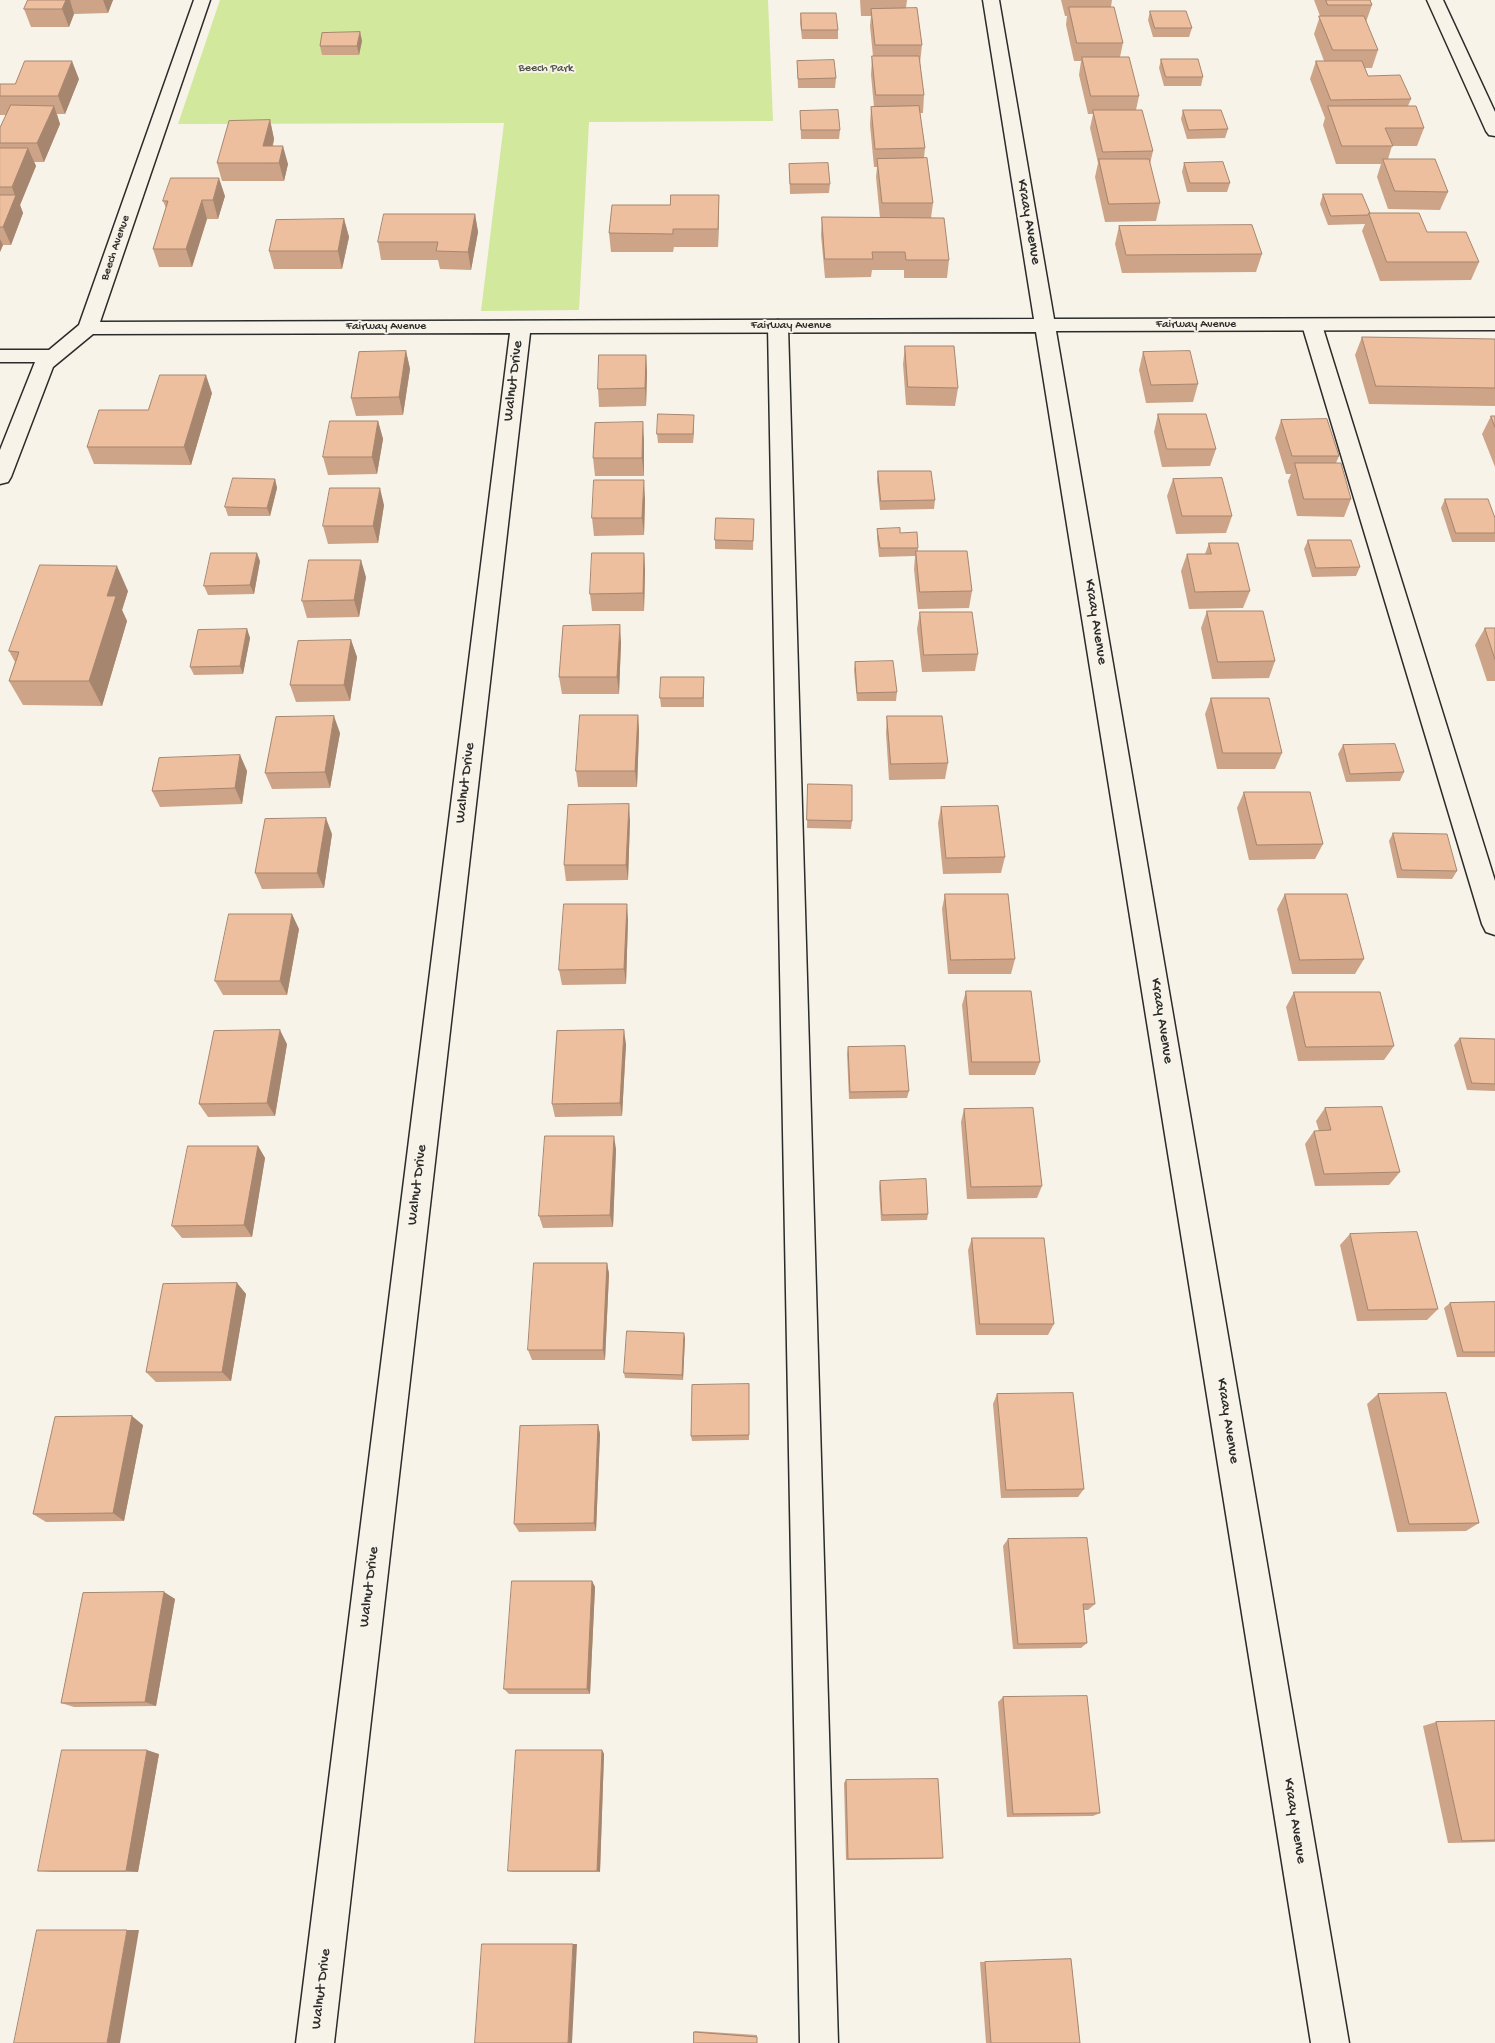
<!DOCTYPE html>
<html>
<head>
<meta charset="utf-8">
<style>
  body { margin:0 }
  canvas { display:block; background:#f7f3e8 }
</style>
</head>
<body>
<canvas width="1495" height="2043"></canvas>
<script>
const ctx = document.querySelector('canvas').getContext('2d');
ctx.lineJoin = 'round';
function fillPath(path, color) { ctx.fillStyle = color; ctx.fill(path, 'evenodd'); }
function trace(path, color, width, dash) { ctx.strokeStyle = color; ctx.lineWidth = width; ctx.lineCap = dash ? 'butt' : 'round'; ctx.setLineDash(dash || []); ctx.stroke(path); }
function drawText(font, color, halo, rows, align = 'center') {
  ctx.font = font + ' "Gochi Hand",sans-serif'; ctx.lineWidth = 4; ctx.setLineDash([]); ctx.textBaseline = 'middle'; ctx.strokeStyle = halo; ctx.fillStyle = color; for (const [text, x, y, turn = 0] of rows) {
    ctx.save(); ctx.translate(x, y); ctx.rotate((+turn || 0) * Math.PI / 180); ctx.textAlign = isNaN(turn) ? turn : align; if (halo) ctx.strokeText(text, 0, 0); ctx.fillText(text, 0, 0); ctx.restore();
  }
}
fillPath(new Path2D(`
  M220 0H768L773 121 589 122 579 310 481 311 504 123 178 124Z`), '#d1e89d');
const service = new Path2D(`
  M1312 319 1319 321 1322 325 1495 881V935L1486 932 1482 924 1302 325 1305 321Z
  M778 320 785 322 788 326 838 2043H800L768 326 771 322Z`);
const minor = new Path2D(`
  M194 0H210L100 322 1034 319 983 0H999L1054 319 1495 318V330L1056 331 1349 2043H1311L1036 332 530 333 334 2043H296L510 333 93 334 53 367 11 477 8 482 0 484V450L35 362H0V350H49L79 325Z
  M1427 0H1443L1495 112V136L1489 135 1486 131Z`);
trace(service, '#2b2b2b', 3);
trace(minor, '#2b2b2b', 3);
fillPath(service, '#f7f3e8');
fillPath(minor, '#f7f3e8');
fillPath(new Path2D(`
  M28 0H113L108 13 74 14 69 27H31L24 9Z
  M860 0H907L906 8 922 45 920 63 924 95 923 113H920L925 148 924 158 933 203 931 218 949 260 947 278H904V270H872L871 277 825 278 821 235 822 217 880 218 876 177 877 167H874L870 125 871 107H874L871 75 872 56H873L870 26 871 16H861Z
  M1061 0H1112L1111 7 1123 43 1120 57 1139 96 1136 110 1153 151 1150 164 1160 203 1156 221 1105 222 1095 177 1098 163 1090 128 1093 114H1088L1079 75 1081 61H1074L1066 25 1067 16H1065Z
  M1314 0H1370L1372 5 1366 22 1378 50 1372 68H1365L1368 76 1411 99 1408 106 1424 128 1417 146H1392L1388 159 1448 192 1440 210 1388 209 1377 177 1381 164H1336L1323 125 1325 118 1310 79 1316 61H1324L1314 34 1320 16Z
  M1150 11 1192 28 1189 37H1153L1148 20Z
  M801 13 838 30V39H802L800 22Z
  M360 32 362 41 359 55H322L320 46Z
  M1161 59 1203 77 1201 86H1164L1159 68Z
  M797 61 836 78 835 88H798Z
  M79 79 65 114H57L60 124 44 162H34L36 166 20 205 23 213 11 245H3L0 252V128L6 115H0V84H15Z
  M1183 110 1228 129 1225 138 1187 139 1181 119Z
  M800 111 840 130 839 139H801Z
  M270 120 274 139 273 146 288 164 284 181H222L217 163Z
  M1184 163 1230 183 1227 192H1187L1182 172Z
  M789 164 830 184 829 193 790 194Z
  M1323 194 1370 213 1427 232 1479 262 1471 280 1380 281 1362 231 1365 224 1328 225 1320 204Z
  M719 195 718 247H674L673 252H611L609 233 670 205Z
  M225 196 218 219H207L192 267H159L153 249 166 208 163 201Z
  M475 214 478 232 471 270 440 269 438 260H381L378 242Z
  M344 219 349 237 342 269H274L269 251Z
  M1119 226 1262 254 1256 272 1122 273 1115 244Z
  M1362 337 1495 339V406L1369 404 1355 355Z
  M905 346 958 388 955 406 906 405 903 364Z
  M406 351 410 369 403 415 356 416 351 398Z
  M1143 352 1198 384 1193 402 1146 403 1139 370Z
  M646 355 647 373 646 406 599 407 598 389Z
  M212 393 191 465 94 464 87 447Z
  M1158 414 1216 449 1210 466 1162 467 1154 432Z
  M1491 416H1495V467L1482 434Z
  M1281 420 1339 456 1336 463 1351 499 1344 517 1297 516 1288 481 1291 474H1286L1275 438Z
  M378 421 383 439 377 474 328 475 323 457Z
  M694 424 693 443H658L657 434Z
  M644 440V476H595L593 458Z
  M878 471 935 500 934 509 880 510 877 480Z
  M275 479 277 488 270 516H228L225 507Z
  M1173 479 1232 516 1226 533 1176 534 1167 496Z
  M645 498 644 535 594 536 592 518Z
  M1445 499 1495 518V542H1452L1441 508Z
  M384 505 378 543 328 544 323 526Z
  M754 519 753 550 715 549V540Z
  M877 529 900 533 918 548V551L972 591 969 608 918 609 914 569 915 556 879 557 877 538Z
  M1308 540 1360 567 1356 576 1312 577 1304 549Z
  M1209 543 1250 591 1243 608 1189 609 1181 571 1187 554H1205Z
  M644 553 645 570 644 611H592L590 594Z
  M260 561 254 594 208 595 204 586Z
  M366 577 359 617 307 618 302 601Z
  M128 591 122 610 127 621 102 706 23 705 9 681 15 662 9 651Z
  M1207 611 1275 661 1269 678 1212 679 1201 628Z
  M920 612 978 654 975 671 922 672 917 629Z
  M1485 628H1495V681H1487L1475 645Z
  M247 629 250 638 243 674 194 675 190 667Z
  M351 640 357 657 350 701 296 702 290 685Z
  M621 642 619 694H562L559 677Z
  M855 662 897 692 896 701H857L854 670Z
  M704 686V707H661L660 698Z
  M1211 698 1282 753 1275 769H1217L1205 714Z
  M638 715 639 731 637 787H578L576 771Z
  M887 716 948 763 945 779 889 780 886 733Z
  M340 733 330 788 272 789 265 773Z
  M1343 745 1404 772 1400 781 1346 782 1338 754Z
  M240 755 247 771 242 804 160 807 152 791Z
  M808 784 852 821 851 829 807 828Z
  M1244 792 1323 844 1315 859 1249 860 1237 808Z
  M941 807 1005 857 1001 873 943 874 938 823Z
  M630 820 628 880 566 881 564 865Z
  M1393 833 1457 871 1452 879 1397 878 1389 841Z
  M332 834 324 888 262 889 255 873Z
  M945 894 1015 959 1011 974H948L942 909Z
  M1285 894 1364 959 1355 974H1292L1277 909Z
  M628 919 626 984 562 985 559 970Z
  M299 929 287 995H223L215 981Z
  M966 991 1040 1062 1035 1075H969L962 1005Z
  M1294 992 1394 1046 1384 1060 1298 1061 1286 1007Z
  M1460 1038 1495 1039V1091L1467 1090 1454 1045Z
  M287 1044 275 1116 208 1117 199 1104Z
  M626 1044 622 1116 555 1117 552 1104Z
  M848 1047 909 1091 907 1098 849 1099 847 1054Z
  M1325 1108 1400 1172 1389 1185 1315 1186 1305 1144 1314 1131H1319L1316 1121Z
  M964 1109 1042 1186 1037 1198 967 1199 961 1122Z
  M258 1146 265 1158 252 1237 182 1238 172 1226Z
  M616 1149 613 1227 543 1228 539 1216Z
  M880 1181 928 1214 927 1220 881 1221 879 1187Z
  M1350 1234 1438 1309 1427 1320 1357 1321 1340 1245Z
  M972 1238 1054 1324 1048 1335H976L968 1250Z
  M607 1263 609 1274 605 1360H532L528 1350Z
  M237 1283 246 1294 231 1381 156 1382 146 1372Z
  M1495 1302V1357H1457L1444 1308 1450 1303Z
  M685 1338 683 1380 625 1378 624 1373Z
  M749 1384V1440L692 1441 691 1436Z
  M997 1394 1084 1489 1078 1497 1001 1498 993 1404Z
  M1378 1394 1479 1523 1466 1531 1397 1532 1367 1404Z
  M143 1425 124 1521 46 1522 33 1514Z
  M598 1425 600 1434 596 1531 519 1532 514 1524Z
  M1008 1539 1095 1604 1088 1610H1084L1087 1643 1081 1648 1013 1649 1003 1546Z
  M592 1581 595 1587 590 1694H509L504 1689Z
  M164 1592 175 1599 156 1706 74 1707 61 1703Z
  M1003 1697 1100 1813 1093 1816 1007 1817 998 1702Z
  M1495 1721V1842L1448 1843 1423 1726 1436 1722Z
  M602 1750 604 1754 600 1872H513L508 1871Z
  M159 1754 138 1872H52L38 1871Z
  M846 1780 943 1858 939 1859 846 1860 844 1783Z
  M1064 1959H1071L1080 2043H986L980 1962Z
  M695 2031 757 2035V2043L694 2032Z`), '#cda488');
fillPath(new Path2D(`
  M66 0H70L74 14 69 27 62 9Z
  M103 0H113L108 13Z
  M360 32 362 41 359 55 357 46Z
  M72 61 79 79 65 114 58 96Z
  M54 106 60 124 44 162 37 143Z
  M270 120 274 139 268 164 263 146Z
  M283 146 288 164 284 181 279 163Z
  M28 148 36 166 20 205 23 213 11 245 3 227 15 196 12 187Z
  M219 178 225 196 218 219 213 200Z
  M719 195V214L718 247V229Z
  M202 200 207 219 192 267 186 249Z
  M475 214 478 232 471 270 468 252Z
  M344 219 349 237 342 269 338 251Z
  M0 239 3 245 0 252Z
  M406 351 410 369 403 415 399 397Z
  M646 355 647 373 646 406 645 388Z
  M206 375 212 393 191 465 184 447Z
  M694 415V424L693 443V434Z
  M378 421 383 439 377 474 372 457Z
  M643 422 644 440V476L642 458Z
  M275 479 277 488 270 516 267 508Z
  M644 480 645 498 644 535 642 518Z
  M380 488 384 505 378 543 373 526Z
  M257 553 260 561 254 594 250 585Z
  M644 553 645 570 644 611 643 593Z
  M361 560 366 577 359 617 354 600Z
  M117 566 128 591 122 610 127 621 102 706 89 681 107 596Z
  M620 625 621 642 619 694 617 677Z
  M247 629 250 638 243 674 240 666Z
  M351 640 357 657 350 701 344 685Z
  M638 715 639 731 637 787 635 771Z
  M334 716 340 733 330 788 325 772Z
  M240 755 247 771 242 804 235 788Z
  M629 804 630 820 628 880 626 865Z
  M326 818 332 834 324 888 317 873Z
  M627 904 628 919 626 984 624 969Z
  M292 914 299 929 287 995 280 981Z
  M280 1030 287 1044 275 1116 267 1103Z
  M624 1030 626 1044 622 1116 620 1103Z
  M614 1136 616 1149 613 1227 610 1215Z
  M258 1146 265 1158 252 1237 244 1225Z
  M607 1263 609 1274 605 1360 603 1350Z
  M237 1283 246 1294 231 1381 222 1372Z
  M684 1333 685 1338 683 1380 682 1375Z
  M132 1416 143 1425 124 1521 113 1513Z
  M598 1425 600 1434 596 1531 594 1523Z
  M592 1581 595 1587 590 1694 587 1689Z
  M164 1592 175 1599 156 1706 145 1702Z
  M147 1750 159 1754 138 1872 126 1871Z
  M602 1750 604 1754 600 1872 597 1871Z
  M127 1930H139L120 2043H107Z
  M573 1944H577L572 2043H568Z`), '#a7866f');
const building = new Path2D(`
  M28 0H66L62 9H24Z
  M1326 0H1370L1372 5H1328Z
  M1069 7H1114L1123 43H1077Z
  M917 8 922 45H875L871 9Z
  M1150 11H1186L1192 28H1155Z
  M801 13H836L838 30H802Z
  M1319 16H1364L1378 50H1333Z
  M360 32 357 46H320L322 33Z
  M872 56H919L924 95H876Z
  M1082 57H1129L1139 96H1091Z
  M1161 59H1198L1203 77H1166Z
  M834 60 836 78 798 79 797 61Z
  M25 61H72L58 96H0V84H15Z
  M1316 61H1362L1368 76 1400 75 1411 99 1331 100Z
  M11 105 54 106 37 143H0V128Z
  M919 106 925 148 875 149 871 107Z
  M1328 106H1416L1424 128H1385L1393 146H1342Z
  M838 110 840 130H801L800 111Z
  M1093 110H1142L1153 151 1103 152Z
  M1183 110H1221L1228 129 1189 130Z
  M270 120 263 146H283L279 163H217L229 121Z
  M0 148H28L12 187H0Z
  M927 158 933 203H882L877 159Z
  M1099 159H1149L1160 203 1109 204Z
  M1383 159H1435L1448 192 1395 191Z
  M1223 162 1230 183H1190L1184 163Z
  M828 163 830 184H790L789 164Z
  M171 178H219L213 200H202L186 249H153L168 201H163Z
  M1323 194H1362L1370 213H1369L1368 215 1331 216Z
  M0 195H16L3 227H0Z
  M671 195H719L718 229H673V234L609 233 612 205H670Z
  M1369 213H1419L1427 232H1466L1479 262H1387Z
  M384 214H475L468 252 436 251 438 242H378Z
  M822 217 944 218 949 260H906L905 252H872L873 259H825Z
  M344 219 338 251H269L276 220Z
  M1252 225 1262 254 1126 255 1119 226Z
  M1362 337 1495 339V388L1376 386Z
  M905 346H954L958 388 908 387Z
  M406 351 399 397 351 398 359 352Z
  M1190 351 1198 384 1151 385 1143 352Z
  M599 355H646L645 388 598 389Z
  M160 375H206L184 447H87L99 410H148Z
  M658 414 694 415 693 434H657Z
  M1158 414H1206L1216 449H1167Z
  M1491 416H1495V427Z
  M1327 419 1339 456H1292L1281 420Z
  M330 421H378L372 457H323Z
  M643 422 642 458H593L595 423Z
  M1295 463H1341L1351 499H1304Z
  M878 471H931L935 500 881 501Z
  M233 478 275 479 267 508 225 507Z
  M1222 478 1232 516H1182L1173 479Z
  M594 480H644L642 518H592Z
  M330 488H380L373 526H323Z
  M1445 499H1488L1495 518V533H1456Z
  M716 518 754 519 753 541 715 540Z
  M900 528V533L917 532 918 548H880L877 529Z
  M1308 540H1351L1360 567 1316 568Z
  M1209 543H1238L1250 591 1195 592 1187 554H1211Z
  M916 551H967L972 591 920 592Z
  M211 553H257L250 585 204 586Z
  M592 553H644L643 593 590 594Z
  M309 560H361L354 600 302 601Z
  M40 565 117 566 107 596H116L89 681H9L19 652 9 651Z
  M1207 611H1263L1275 661 1218 662Z
  M920 612H972L978 654 924 655Z
  M620 625 617 677H559L563 626Z
  M1485 628H1495V659Z
  M247 629 240 666 190 667 198 630Z
  M351 640 344 685H290L298 641Z
  M893 661 897 692 857 693 855 662Z
  M661 677H704L703 698H660Z
  M1211 698H1269L1282 753H1223Z
  M580 715H638L635 771H576Z
  M334 716 325 772 265 773 276 717Z
  M887 716H942L948 763 891 764Z
  M1395 744 1404 772 1350 774 1343 745Z
  M240 755 235 788 152 791 159 758Z
  M808 784 852 785V821L807 820Z
  M1244 792H1310L1323 844 1257 845Z
  M629 804 626 865H564L568 805Z
  M998 806 1005 857 946 858 941 807Z
  M326 818 317 873H255L265 819Z
  M1393 833 1447 834 1457 871 1402 870Z
  M945 894H1008L1015 959 951 960Z
  M1285 894H1347L1364 959 1300 960Z
  M564 904H627L624 969 559 970Z
  M229 914H292L280 981H215Z
  M966 991H1031L1040 1062H972Z
  M1294 992H1380L1394 1046 1306 1047Z
  M280 1030 267 1103 199 1104 214 1031Z
  M624 1030 620 1103 552 1104 557 1031Z
  M1460 1038 1495 1039V1084L1472 1083Z
  M905 1046 909 1091 850 1092 848 1047Z
  M1382 1107 1400 1172 1324 1174 1314 1131 1331 1130 1325 1108Z
  M1033 1108 1042 1186 971 1187 964 1109Z
  M545 1136H614L610 1215 539 1216Z
  M188 1146H258L244 1225 172 1226Z
  M926 1179 928 1214 882 1215 880 1181Z
  M1417 1232 1438 1309 1368 1310 1350 1234Z
  M972 1238H1044L1054 1324H980Z
  M534 1263H607L603 1350H528Z
  M237 1283 222 1372H146L163 1284Z
  M1495 1302V1352H1463L1450 1303Z
  M627 1331 684 1333 682 1375 624 1373Z
  M749 1384V1435L691 1436 692 1385Z
  M1073 1393 1084 1489 1006 1490 997 1394Z
  M1446 1393 1479 1523 1409 1524 1378 1394Z
  M132 1416 113 1513 33 1514 55 1417Z
  M598 1425 594 1523 514 1524 520 1426Z
  M1087 1538 1095 1604H1083L1087 1643 1018 1644 1008 1539Z
  M512 1581H592L587 1689H504Z
  M164 1592 145 1702 61 1703 83 1593Z
  M1087 1696 1100 1813 1013 1814 1003 1697Z
  M1495 1721V1840L1462 1841 1436 1722Z
  M62 1750H147L126 1871H38Z
  M516 1750H602L597 1871H508Z
  M938 1779 943 1858 848 1859 846 1780Z
  M37 1930H127L107 2043H14Z
  M482 1944H573L568 2043H475Z
  M1071 1959 1080 2043H991L985 1962Z
  M694 2032 757 2037V2043H694Z`);
fillPath(building, '#eebf9e');
trace(building, '#a7866f', 1);
drawText('12px', '#4c5142', '#f7f3e8', [
  ["Beech Park",546,69]
]);
drawText('12px', '#2b2b2b', '#f7f3e8', [
  ["Beech Avenue",116,248,-71],
  ["Fairway Avenue",1196,325],
  ["Fairway Avenue",791,326],
  ["Fairway Avenue",386,327]
]);
drawText('15px', '#2b2b2b', '#f7f3e8', [
  ["Kraay Avenue",1028,222,80],
  ["Walnut Drive",514,381,-83],
  ["Kraay Avenue",1095,622,81],
  ["Walnut Drive",466,783,-83],
  ["Kraay Avenue",1161,1021,81],
  ["Walnut Drive",418,1185,-83],
  ["Kraay Avenue",1227,1421,81],
  ["Walnut Drive",370,1587,-83],
  ["Kraay Avenue",1294,1821,81],
  ["Walnut Drive",322,1989,-83]
]);
</script>
</body>
</html>
